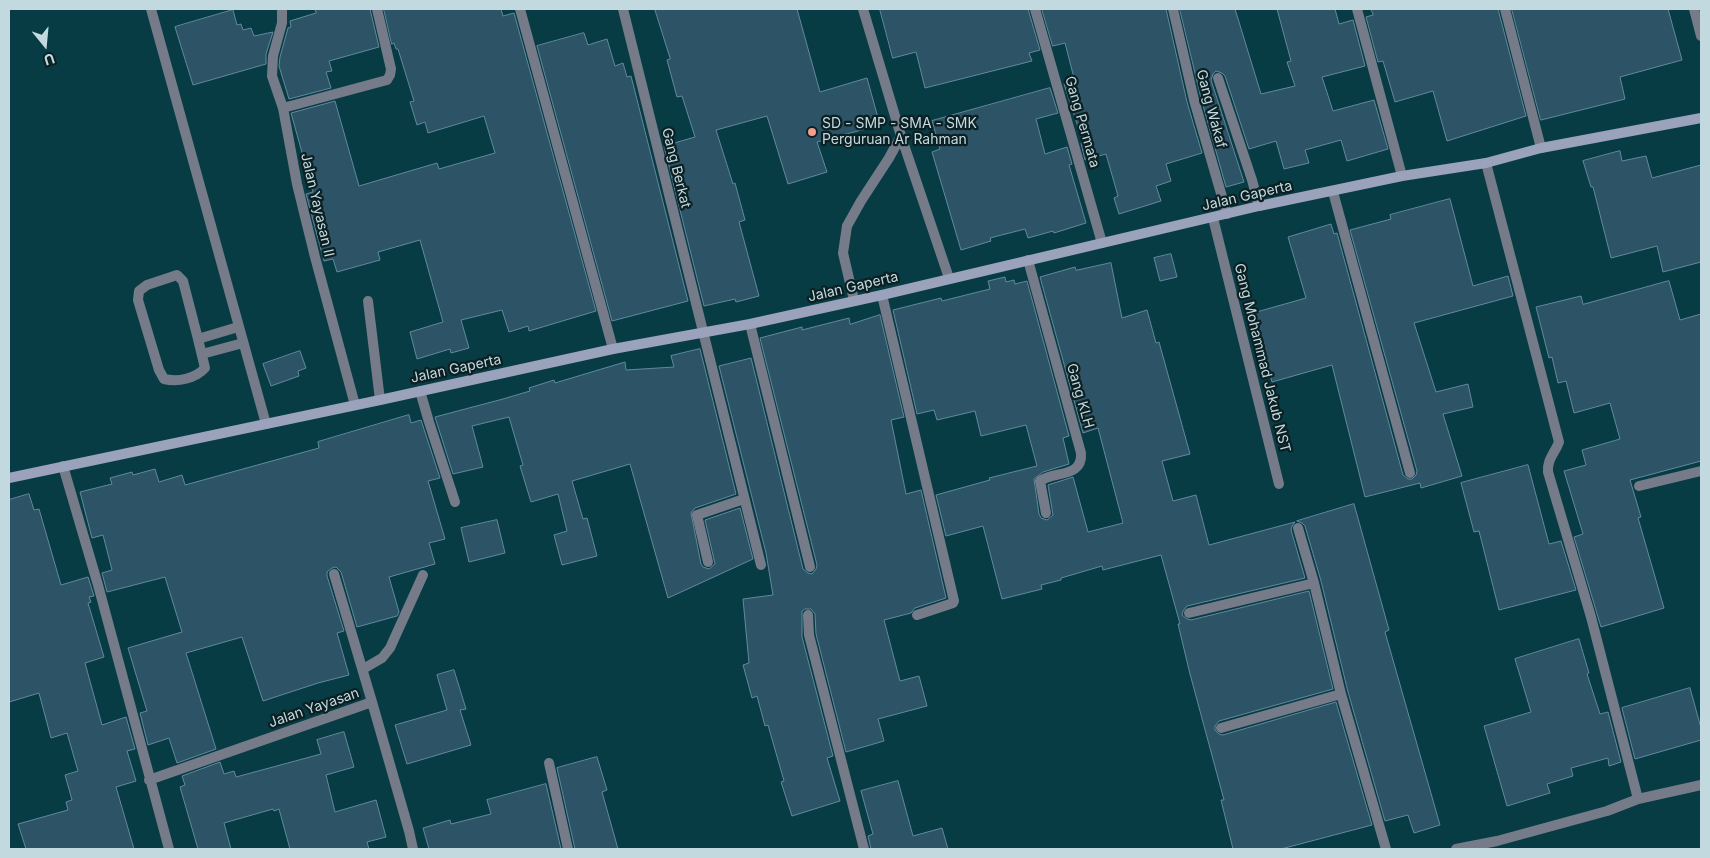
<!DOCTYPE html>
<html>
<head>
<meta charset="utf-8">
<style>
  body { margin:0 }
  #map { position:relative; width:1710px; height:858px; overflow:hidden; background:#073c44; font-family:Inter,sans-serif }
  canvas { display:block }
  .frame { position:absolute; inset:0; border:10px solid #c2dadf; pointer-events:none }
  .north { position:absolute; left:20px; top:20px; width:50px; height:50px; -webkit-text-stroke:4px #0c2023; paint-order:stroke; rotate:163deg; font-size:14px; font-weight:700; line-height:20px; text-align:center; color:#c2dadf }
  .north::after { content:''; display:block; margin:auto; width:18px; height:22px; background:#c2dadf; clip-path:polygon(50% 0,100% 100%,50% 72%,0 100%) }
</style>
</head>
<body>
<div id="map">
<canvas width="1710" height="858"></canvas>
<div class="frame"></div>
<div class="north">U</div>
</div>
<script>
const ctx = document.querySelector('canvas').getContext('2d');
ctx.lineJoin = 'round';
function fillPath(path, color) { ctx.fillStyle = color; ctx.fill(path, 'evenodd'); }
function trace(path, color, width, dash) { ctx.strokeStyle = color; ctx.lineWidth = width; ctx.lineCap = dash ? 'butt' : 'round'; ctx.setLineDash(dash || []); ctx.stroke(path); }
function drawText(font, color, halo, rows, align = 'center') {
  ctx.font = font + ' Inter,sans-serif'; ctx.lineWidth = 4.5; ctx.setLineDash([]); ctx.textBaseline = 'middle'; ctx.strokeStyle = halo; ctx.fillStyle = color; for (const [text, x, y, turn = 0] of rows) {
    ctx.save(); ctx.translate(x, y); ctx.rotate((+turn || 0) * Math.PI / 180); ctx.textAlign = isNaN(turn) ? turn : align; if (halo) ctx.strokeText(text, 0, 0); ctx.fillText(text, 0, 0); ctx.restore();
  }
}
const building = new Path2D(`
  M315 9H370L379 47 329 61 332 71 326 72 331 88 289 99 279 66 280 57 288 28 291 27 290 21 316 13Z
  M384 9H501L503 16 514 13 596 311 529 331 528 326 509 332 502 310 461 320 469 348 451 353 450 349 417 359 410 332 443 322 420 240 378 252 380 260 337 272 333 259 324 261 306 194 313 192 291 113 335 101 359 186 437 163 439 169 495 153 484 116 428 133 425 122 417 125 410 102 414 101 398 49H396L394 43 392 44Z
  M655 9H797L820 92 867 78 880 125 817 142 827 172 788 184 767 116 716 130 733 184 735 183 745 220 739 222 759 296 736 302 735 299 704 306 664 146 695 137 682 96 677 97 667 60 670 59Z
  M880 9H1028L1040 50 1029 53 1032 61 925 88 916 52 893 58Z
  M1042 9H1166L1187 102 1202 153 1166 164 1171 181 1156 186 1161 201 1119 214 1114 198 1118 196 1106 154 1085 160 1081 143 1083 142 1064 84 1066 83V81L1074 78 1065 43 1053 46Z
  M1180 9H1235L1261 94 1295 86 1287 62 1291 61 1277 9H1335L1339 24 1353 20 1365 66 1322 77 1333 111 1374 100 1388 149 1347 161 1341 140 1305 150 1309 163 1284 169 1276 141 1249 149 1225 76 1222 73 1216 71 1213 74 1211 80 1244 182 1226 187 1201 98Z
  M1371 9H1498L1526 116 1447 141 1433 91 1395 102 1383 61 1378 62 1366 17 1373 15Z
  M1512 9H1668L1682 60 1620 77 1625 99 1541 120Z
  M233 10 237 25 241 24 243 30 251 28 254 36 273 32 266 54V64L193 85 175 27Z
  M584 33 588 45 607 39 615 66 623 63 627 77 631 76 688 301 612 321 537 46Z
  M1050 88 1058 113 1036 119 1045 154 1067 147 1072 164 1069 165 1086 223 1054 233 1053 231 1028 238 1025 229 990 238 991 241 961 250 932 152 940 149 932 121Z
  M1620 151 1622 161 1646 156 1652 178 1701 165V262L1663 272 1657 246 1611 258 1593 187H1591L1583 161Z
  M1450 199 1473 286 1508 276 1513 296 1414 323 1436 392 1468 384 1473 407 1443 414 1462 476 1421 488 1420 483 1365 497 1332 365 1272 382 1265 356 1257 358 1252 338 1259 336 1253 313 1306 298 1288 237 1331 224 1334 234 1337 233 1403 475 1408 479H1412L1416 475 1417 471 1350 230 1391 219 1390 215Z
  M1171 254 1177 277 1160 281 1154 258Z
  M1111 263 1122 318 1147 310 1156 343 1159 342 1190 454 1162 461 1173 501 1196 495 1209 545 1295 522 1292 526 1291 530 1305 578 1187 606 1183 611 1182 615 1187 619 1191 620 1309 591 1333 689 1219 721 1215 726V730L1219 734 1223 735 1336 702 1372 825 1281 849H1233L1221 800H1224L1190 674 1178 624H1180L1161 555 1103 570 1102 566 1061 578V580L1041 585 1042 589 1002 599 983 526 946 536 936 495 990 480 989 478 1037 466 1026 425 981 436 975 411 937 420 934 410 917 414 893 310 941 298 942 301 990 289 988 281 1005 277 1006 282 1014 280 1015 284 1027 281 1069 436 1063 438 1069 464 1043 472 1034 479 1039 514 1041 518 1047 520 1053 515 1048 485 1073 477 1088 532 1123 523 1098 428 1083 433 1040 277 1075 267 1076 270Z
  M1669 281 1680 320 1701 314V461L1630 480 1641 517 1638 518 1664 608 1601 627 1574 537 1583 534 1564 471 1586 465 1582 450 1620 439 1610 403 1574 413 1566 381 1558 383 1552 357 1549 358 1536 307 1581 296 1583 304Z
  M880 315 904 417 891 420 906 494 921 490 946 598 915 608 911 613 884 620 900 681 919 676 927 706 878 719 884 741 846 752 816 634 815 614 811 609H805L802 611V637L833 756 827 758 840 801 792 816 781 782 784 781 768 725 765 726 757 696 752 698 743 665 749 663 743 599 773 595 766 553 719 366 751 358 803 569 808 573 812 574 816 569 817 565 760 338 802 327V330L849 318 850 324Z
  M700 349 736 494 695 508 691 513 701 564 703 567 709 569 715 564 705 520 740 508 753 559 668 598 630 464 572 481 583 519 587 518 597 556 562 565 554 535 567 531 558 494 531 502 520 466 523 465 509 417 472 426 483 467 453 474 435 417 503 399 530 391 529 388 554 380 555 383 625 362 626 370 674 367 671 356Z
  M300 351 306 368 298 371 299 376 271 386 263 364Z
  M409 415 411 423 421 420 440 478 428 481 445 539 429 543 435 564 389 577 399 612 397 616 357 627 341 572 336 567 332 568 327 572V576L344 631 337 633 349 675 318 683 263 701 242 637 186 653 216 749 177 763 169 738 148 745 140 713 147 711 128 648 182 632 165 577 107 592 102 573 112 570 103 535 92 538 80 492 112 484 110 478 132 472 133 475 155 469 159 482 182 475 185 485 319 448 318 442Z
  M1528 465 1549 544 1561 541 1576 590 1499 610 1479 531 1474 532 1461 483Z
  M29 494 34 510 39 509 61 585 88 577 94 596 89 597 91 602 88 603 104 657 85 663 102 725 126 717 135 749 127 751 136 781 116 787 134 849H26L18 824 68 810 66 802 72 800 65 775 78 771 67 733 51 738 39 693 9 702V500Z
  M1354 504 1389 630 1385 632 1440 825 1414 833 1408 815 1385 821 1348 692 1321 581 1305 526 1302 523 1297 521Z
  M497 520 505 553 469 562 461 528Z
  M1579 639 1589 673 1587 674 1600 714 1608 712 1621 762 1609 766 1608 758 1571 768 1573 776 1547 784 1550 793 1507 806 1484 726 1531 712 1515 659Z
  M454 670 466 709 460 710 471 745 407 764 395 725 447 710 437 675Z
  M1690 688 1701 728V740L1635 759 1622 708Z
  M344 732 354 767 326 775 335 812 376 800 386 837 367 842 369 849H290L279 809 274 811 273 809 224 823 231 849H198L180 787 185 785 182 776 220 762 224 774 234 771 236 777 321 754 317 740Z
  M597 757 607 790 602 792 618 849H575L557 768Z
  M898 781 913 836 942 828 948 849H871L868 836 873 834 861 791Z
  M546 784 561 849H429L423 828 450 820 451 824 491 814 487 800Z`);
fillPath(building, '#2d5366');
trace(building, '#62899d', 1);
trace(new Path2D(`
  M151 9 266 424
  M863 9 901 136 949 278
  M1218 78 1252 180 1259 206
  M854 300 843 253 847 226 861 201 889 158 901 136
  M368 301 380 400
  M198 339 205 368C195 379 178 382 164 379L159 370 138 300 139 291 147 285 177 275 183 281 198 339 238 327
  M202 354 243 343
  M420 391 429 422 455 502
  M363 669 382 658 390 648 423 575`), '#767b8a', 10);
trace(new Path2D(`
  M282 9V23L273 56 272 76 283 108 297 184 315 257 355 405
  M520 9 613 349
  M623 9 761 565
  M1035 9 1102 243
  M1173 9 1194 100 1227 214
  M1357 9 1402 176
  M1505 9 1541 148
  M1694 9 1701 36
  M283 108 387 80 390 75 391 69 377 9
  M1486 163 1559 442C1555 453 1547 459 1548 472L1591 617 1638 799
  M1333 192 1410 473
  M1213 218 1279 484
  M1028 260 1081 453C1083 478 1054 471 1040 481L1046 513
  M882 295 954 601 953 603 917 615
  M750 324 810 567
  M63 466 98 585 169 849
  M1639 486 1701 471
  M1298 528 1314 583 1341 694 1386 849
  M708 562 697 515 744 499
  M334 574 372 702
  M1189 613 1314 583
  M808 615 809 635 864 849
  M1221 728 1341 694
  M549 763 568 849
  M149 780 372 702 409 831 413 849
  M1456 849 1497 841 1607 811 1638 799 1701 785`), '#767b8a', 10);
trace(new Path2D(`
  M9 478 380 400 613 349 750 324 882 295 1259 206 1402 176 1486 163 1541 148 1701 118`), '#9ba2bb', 10);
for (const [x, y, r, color] of [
  [812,132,5,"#f49d8d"]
]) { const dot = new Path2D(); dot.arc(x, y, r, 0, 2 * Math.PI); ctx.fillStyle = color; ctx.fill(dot); trace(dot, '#0c2023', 2); }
drawText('14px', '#c2dadf', '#0c2023', [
  ["Gang Wakaf",1211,109,75],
  ["Gang Permata",1082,122,74],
  ["Gang Berkat",676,168,76],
  ["Jalan Gaperta",1247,196,-13],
  ["Jalan Yayasan II",317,205,77],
  ["Jalan Gaperta",853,287,-13],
  ["Gang Mohammad Jakub NST",1262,358,76],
  ["Jalan Gaperta",456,369,-12],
  ["Gang KLH",1080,396,74],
  ["Jalan Yayasan",314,708,-19]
]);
drawText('14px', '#c2dadf', '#0c2023', [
  ["SD - SMP - SMA - SMK",822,124],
  ["Perguruan Ar Rahman",822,140]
], 'left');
</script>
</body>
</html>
